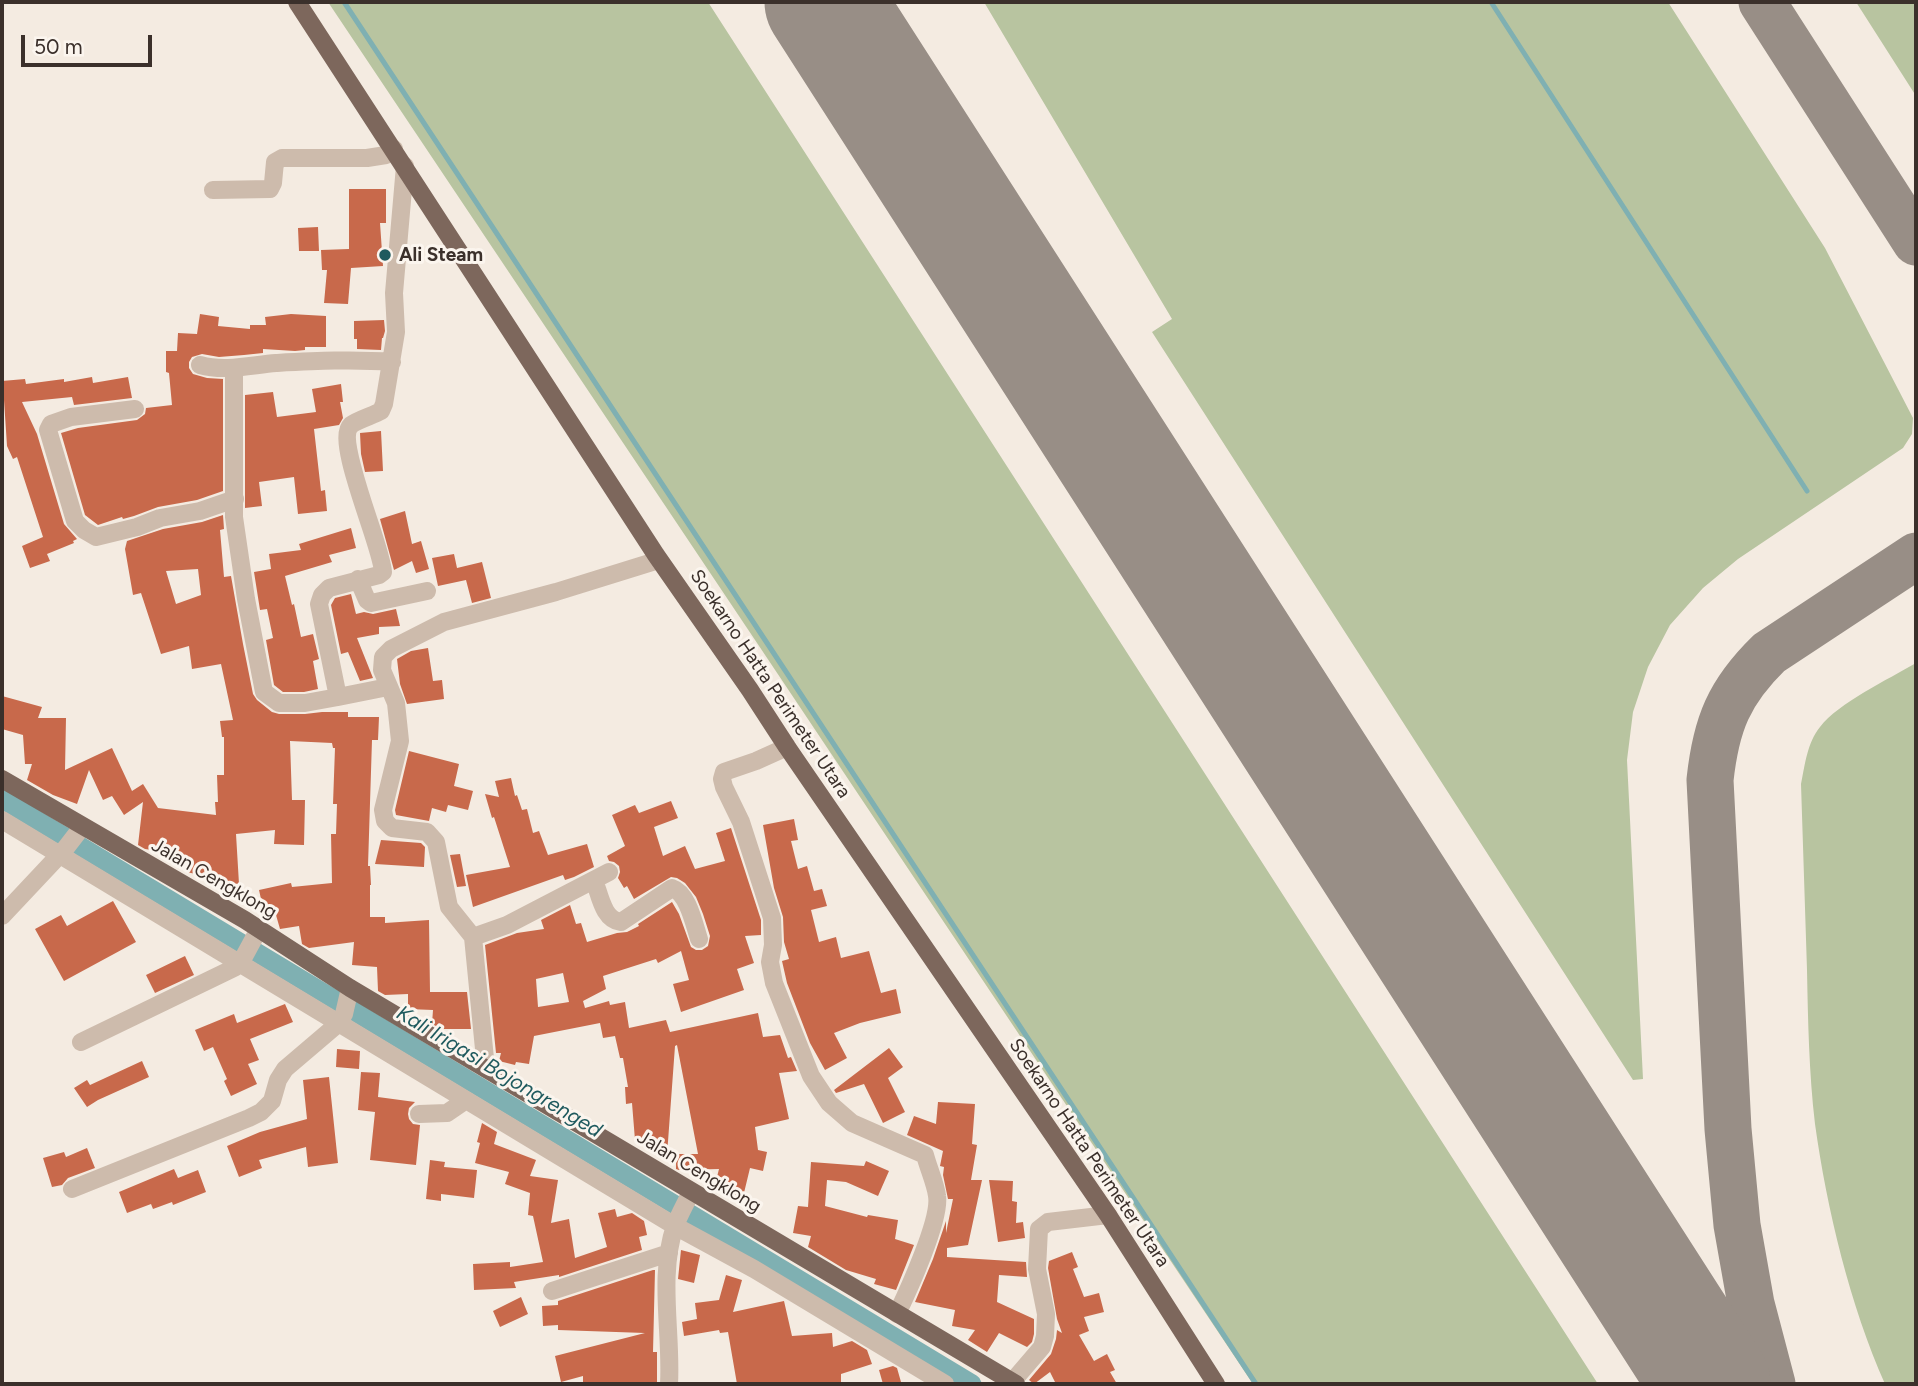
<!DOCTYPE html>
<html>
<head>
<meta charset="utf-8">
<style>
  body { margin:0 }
  #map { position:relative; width:1918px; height:1386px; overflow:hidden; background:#f4ebe1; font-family:Figtree,sans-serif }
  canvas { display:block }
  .frame { position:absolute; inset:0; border:4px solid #3b302b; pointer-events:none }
  .scale { position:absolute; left:21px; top:35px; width:131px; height:32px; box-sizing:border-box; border:4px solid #3b302b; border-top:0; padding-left:9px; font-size:21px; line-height:24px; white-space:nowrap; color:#3b302b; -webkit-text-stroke:5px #fbf5ee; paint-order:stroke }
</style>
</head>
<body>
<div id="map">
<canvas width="1918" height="1386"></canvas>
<div class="frame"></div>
<div class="scale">50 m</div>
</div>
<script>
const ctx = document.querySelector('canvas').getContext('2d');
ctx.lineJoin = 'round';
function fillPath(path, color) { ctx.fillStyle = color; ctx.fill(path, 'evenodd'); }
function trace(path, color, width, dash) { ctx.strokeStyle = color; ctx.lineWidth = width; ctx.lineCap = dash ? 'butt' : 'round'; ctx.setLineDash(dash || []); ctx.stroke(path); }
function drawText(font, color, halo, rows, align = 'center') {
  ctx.font = font + ' Figtree,sans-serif'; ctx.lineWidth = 6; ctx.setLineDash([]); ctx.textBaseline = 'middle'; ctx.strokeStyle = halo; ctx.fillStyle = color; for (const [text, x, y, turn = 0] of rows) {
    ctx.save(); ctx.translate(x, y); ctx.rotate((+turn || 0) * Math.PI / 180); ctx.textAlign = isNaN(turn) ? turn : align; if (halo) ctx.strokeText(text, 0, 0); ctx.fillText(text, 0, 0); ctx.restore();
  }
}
fillPath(new Path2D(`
  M328 2H708L1598 1384H1253Z
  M984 2H1668L1825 248 1913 418 1912 434 1903 448 1738 559 1703 588 1670 625 1648 667 1633 712 1627 760 1643 1079 1633 1080 1152 332 1172 319Z
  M1856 2H1916V96Z
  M1916 663V1384H1885C1850 1305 1827 1210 1815 1124 1809 1073 1808 1021 1807 970 1805 908 1803 846 1801 784 1805 765 1807 743 1820 727 1838 703 1889 679 1916 663Z`), '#b8c4a0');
trace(new Path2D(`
  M344 2 1256 1384
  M1491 2 1807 491`), '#7fb0b2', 5);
trace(new Path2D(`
  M2 799 972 1384`), '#7fb0b2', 19);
trace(new Path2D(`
  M826 2 836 20
  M1762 2 1916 242
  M1772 1384 1751 1304 1737 1225 1728 1129 1710 780C1716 724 1729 692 1769 653L1916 556`), '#988e86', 47);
trace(new Path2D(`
  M824 2 1711 1384`), '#988e86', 119);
fillPath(new Path2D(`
  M349 189H386V223H380L383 266 351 268 348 304 324 303 327 270H322L321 250 349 249Z
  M318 227 319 251H299L298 228Z
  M200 314 219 317 218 326 250 329V325H266L265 317 291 314 326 316V347H305V350L295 351 263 349V353L244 355 219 357 202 354 192 357 189 362V368L193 374 207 378 223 379V491L197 500 158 507 134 516 123 519 122 517 98 525 85 515 61 433 78 428 137 420 145 414 146 408 172 405 169 373 166 372V351H177L178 333 197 334Z
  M384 320 385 331 383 338H382L381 350 357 349V339H354V321Z
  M92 377 93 383 128 377 132 398 74 405 72 397 22 402 37 434 64 524 77 539 73 541 74 543 47 554 50 561 30 568 22 546 43 537 17 457 13 459 7 446 4 400H2V381L25 379 26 384 64 379V382Z
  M341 384 343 402H340L343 418 339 425 314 429 321 491 325 490 327 511 298 514 294 477 259 482 262 506 245 508V395L273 392 277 417 316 412 312 389Z
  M381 431 383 471 365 472 361 454 360 433Z
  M405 511 412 544 421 541 429 569 416 573 412 561 394 570 380 519Z
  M223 515 224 529 220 530 224 577 231 576 243 644 253 694 257 700 272 712 279 714H305L322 712H348V717H379L378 740H372L368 866H370L371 885H370V917H385V923L429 920 430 992H467L471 1029H442L432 1024 433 1010 408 1009V994L385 995 378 991 377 967 352 965 354 942 309 948 302 944 299 926 280 929 276 915 265 917 259 890 291 883 292 887 332 883 331 834H336L337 804H333L335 748H333L332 743 290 741 292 800H305L304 845 274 844 275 830 236 834 239 884 212 886 211 877 186 872 187 856 164 854 165 852 145 849 138 845 143 802 124 815 112 796 103 800 89 770 77 804 53 795 27 780 32 764H25L23 735 2 729V696L42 707 38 718H66L65 770 112 748 132 791 143 784 158 808 216 815 215 802H218L217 775H224V737H222L220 721 233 720 221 664 192 669 189 646 161 654 141 593 133 595 125 549 127 541 163 529 202 522ZM198 569 201 595 176 604 166 571Z
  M351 528 356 548 329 555 332 562 285 576 292 605 294 604 301 637 313 634 319 659 313 661 318 689 304 692H283L274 685 266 640 273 638 267 609 260 610 254 572 271 569 269 554 301 550 299 544Z
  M454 554 457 568 482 562 491 598 472 603 466 580 438 586 432 558Z
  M351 594 356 614 364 612 373 614 396 609 400 626 379 627V634L357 638 373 678 360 681 348 652 341 654 331 605 335 598Z
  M428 648 433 681 442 680 444 699 407 704 400 684 397 659 411 651Z
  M409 751 459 764 454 786 473 791 468 810 448 805 446 812 432 808 429 821 396 815 395 810Z
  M511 778 515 796 517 795 522 810 527 809 533 833 539 831 548 855 587 844 594 867 574 877 565 880 563 875 473 907 466 875 510 867 494 817 492 818 485 794 499 797 495 781Z
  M671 801 678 818 654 827 663 856 685 846 695 869 725 861 716 833 731 828 761 920V935L745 936 754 963 737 969 744 990 681 1012 673 984 689 980 681 951 658 963 656 959 603 976 606 989 583 1001 585 1008 609 1001 610 1005 625 1002 629 1028 666 1020 670 1032 758 1013 763 1037 780 1035 788 1058 791 1057 797 1071 779 1073 789 1119 755 1127 758 1150 767 1152 763 1171 750 1168 743 1197 714 1189 719 1169 679 1170 676 1169V1154H698L677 1045 675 1046 667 1155 653 1154 654 1139 635 1140 632 1103 626 1104 625 1087H628L623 1058H620L615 1036 603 1038 600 1023 534 1036 529 1064 516 1062 515 1065 499 1061 501 1053H496L485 945 517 933 544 929 541 920 570 905 576 924 581 923 587 942 617 933 627 932 639 926 638 924 672 902 679 914 691 947 696 950H702L708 946 710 936 703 914 696 897 685 883 677 878 671 877 634 899 627 886 624 888 618 878 620 872 619 866 614 862 609 861 607 856 625 846 612 815 635 805 639 813ZM563 973 569 1002 538 1007 536 979Z
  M794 819 798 840 791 841 798 869 807 866 814 891 822 889 827 906 811 910 819 942 836 937 841 958 869 951 881 993 896 989 901 1013 860 1023 834 1033 847 1058 825 1070 810 1043 787 983 782 961 789 959 784 942 783 917 774 888 763 825Z
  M381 840 421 843 425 847 424 867 375 864Z
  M460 854 466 886 457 887 450 855Z
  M113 901 136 942 64 981 35 929 61 915 67 926Z
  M185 956 194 975 155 993 146 975Z
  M285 1004 293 1022 250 1039 259 1060 248 1064 257 1084 231 1096 224 1081 227 1079 213 1047 204 1051 195 1030 234 1014 237 1023Z
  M889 1048 903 1067 888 1078 905 1112 883 1123 864 1084 836 1093 834 1090Z
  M337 1049 360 1051 359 1069 336 1067Z
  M142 1061 149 1077 98 1100 87 1107 74 1088 87 1080 90 1085Z
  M361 1072 380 1073 378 1097 415 1102 409 1108 408 1114 409 1119 413 1124 420 1125 416 1165 370 1160 375 1112 358 1110Z
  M329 1077 338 1163 308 1167 306 1147 259 1160 262 1168 239 1177 227 1146 260 1132 307 1119 303 1080Z
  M938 1102 975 1104 972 1144 977 1145 971 1180H982L968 1245 947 1248V1257L1026 1262 1027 1277 999 1275 997 1302 1034 1319V1334L1032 1342 1027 1347 999 1333 987 1352 968 1340 975 1330 952 1326 955 1310 915 1302 933 1259 946 1221V1233L953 1199H948L943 1175 944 1167 940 1166 943 1151 907 1135 914 1116 936 1124Z
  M482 1123 497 1132 494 1144 536 1160 530 1176 558 1180 551 1223 569 1219 575 1258 607 1247 598 1213 615 1209 617 1217 632 1213 644 1221 647 1235 639 1237 642 1250 559 1277V1275L514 1282 516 1288 474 1290 473 1264 510 1262V1267L543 1262 533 1216 528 1215 530 1193 505 1184 509 1172 475 1163 480 1143 477 1142Z
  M87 1148 95 1168 68 1178 62 1185 52 1187 43 1158 64 1152 66 1157Z
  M430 1160 445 1162 444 1167 477 1170 474 1198 441 1194V1201L426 1199Z
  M866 1161 889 1171 878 1196 846 1182 827 1180 825 1206 867 1217 868 1215 898 1220 895 1239 914 1245 896 1290 874 1284 876 1279 846 1270 808 1247 811 1236 793 1233 798 1206 808 1207 811 1162 864 1166Z
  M174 1169 178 1178 198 1170 206 1192 173 1205 172 1202 153 1209 151 1204 127 1213 119 1192Z
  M989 1180 1013 1181 1012 1201 1017 1202 1016 1223 1023 1222 1025 1238 998 1242Z
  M681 1250 700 1255 694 1283 678 1279Z
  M1072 1252 1078 1267 1073 1269 1084 1297 1099 1293 1104 1312 1084 1317 1089 1331 1079 1335 1094 1361 1107 1354 1115 1370 1110 1372 1117 1384H1056L1050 1372 1034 1384 1029 1380 1051 1354 1056 1339 1057 1330 1062 1333 1057 1319 1048 1268 1049 1261Z
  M653 1270H655L653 1352H657V1384H583V1376L561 1382 555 1356 645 1333 558 1330V1325L543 1326 542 1306 558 1305V1301Z
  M726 1275 742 1280 733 1312 784 1301 792 1336 832 1333 833 1347 852 1341 867 1350 872 1364 841 1374V1384H737L728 1332 720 1333 719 1330 684 1336 682 1322 697 1319 695 1303 719 1300Z
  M521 1297 528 1314 500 1327 493 1311Z
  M893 1366 897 1368 901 1382 883 1384 879 1370Z`), '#c8694b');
trace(new Path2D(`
  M213 190 270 189 273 183 275 162 282 158H367L386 155 394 149
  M200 365C225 372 251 365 276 363 315 361 353 359 392 362
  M234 368V517L246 599 264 692 279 703H305L338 697 319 604 322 595 329 588 379 575 383 572C382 546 334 441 351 425 357 420 374 415 381 411L384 404 396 332 394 293 405 166
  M135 409 71 417 51 424 48 430 75 521 84 530 96 537 137 527 160 518 200 511 235 499
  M358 579 367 600 371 603 427 591
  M338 697 388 687
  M787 747 756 761 724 772 722 779 724 787 741 822 772 918 773 945 770 962 774 983 811 1076 829 1103 852 1123 925 1155C928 1167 936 1185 937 1196 941 1219 908 1291 897 1314
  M2 820 675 1226 754 1269 945 1384
  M594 880C600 895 603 920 621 922L672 888C688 893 694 924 699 939
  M2 916 65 849 82 827
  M473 937 507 925 609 872
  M81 1042 234 968 240 964 259 929
  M486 1069 473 937 449 907 436 842 427 832 392 828 385 821 383 810 400 741 396 703 382 670 383 657 391 649 444 622 556 592 659 560
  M419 1114 447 1113 466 1100
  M72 1189 249 1118 261 1112 272 1101 278 1080 285 1069 339 1023 344 1014 350 988
  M552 1291 669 1253
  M1012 1382 1042 1347 1045 1336 1046 1314 1037 1269 1039 1229 1048 1222 1108 1215
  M669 1384C672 1333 658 1276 675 1226 679 1215 686 1203 691 1192`), '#cdbbac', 18);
trace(new Path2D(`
  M297 2 656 555 750 690 787 747 1108 1215 1216 1384
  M2 779 245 920 350 988 1016 1384`), '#7d675c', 18);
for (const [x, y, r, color] of [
  [385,255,7,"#1f5a5e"]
]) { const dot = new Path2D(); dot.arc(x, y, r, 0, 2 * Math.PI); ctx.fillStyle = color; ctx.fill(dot); trace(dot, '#fbf5ee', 2.5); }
drawText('bold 19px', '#3b302b', '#fbf5ee', [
  ["Ali Steam",399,255]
], 'left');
drawText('19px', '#3b302b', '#fbf5ee', [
  ["Soekarno Hatta Perimeter Utara",770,684,56],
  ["Jalan Cengklong",214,879,30],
  ["Soekarno Hatta Perimeter Utara",1089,1153,56],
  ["Jalan Cengklong",699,1172,31]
]);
drawText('italic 21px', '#1f5a5e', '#fbf5ee', [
  ["Kali Irigasi Bojongrenged",499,1072,31]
]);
</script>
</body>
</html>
